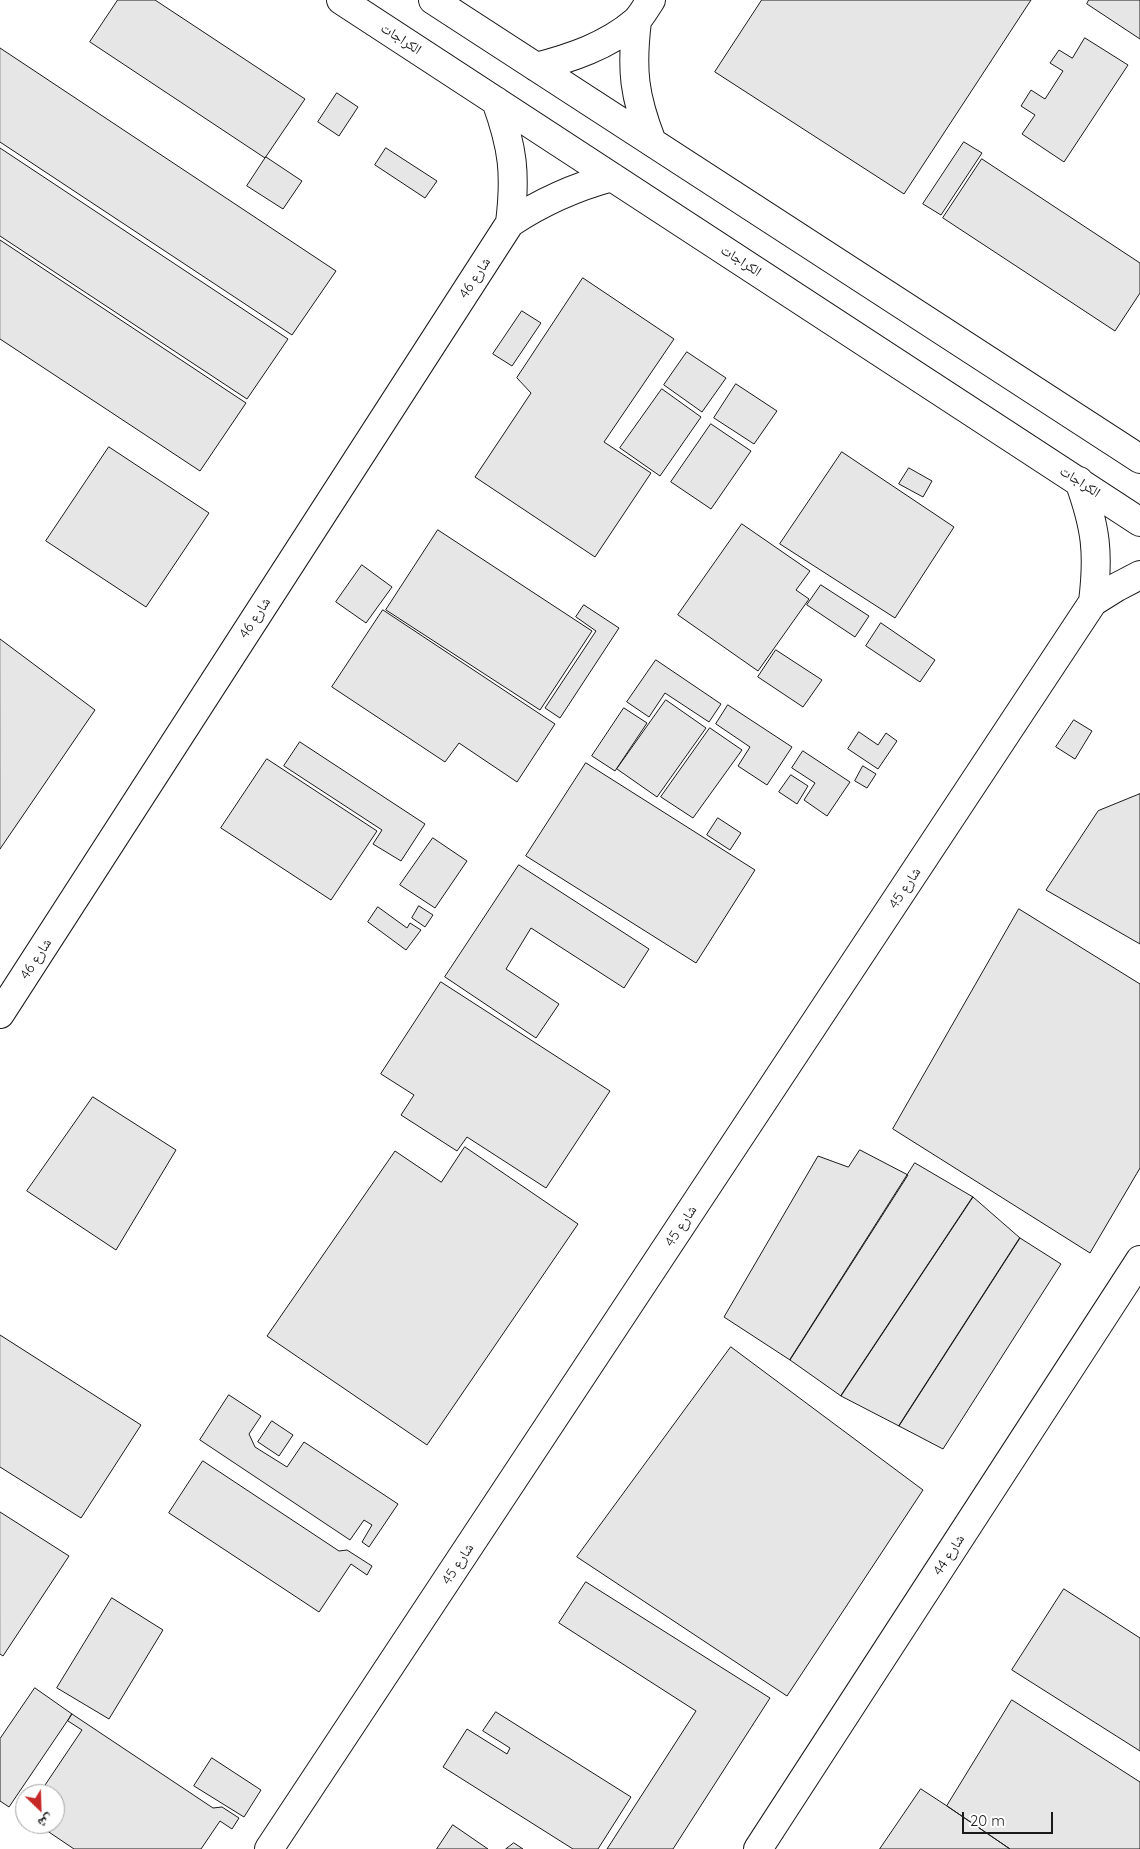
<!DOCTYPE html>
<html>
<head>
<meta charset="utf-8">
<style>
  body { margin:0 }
  #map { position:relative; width:1140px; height:1849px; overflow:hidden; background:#fff; font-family:Quicksand,"Noto Naskh Arabic",sans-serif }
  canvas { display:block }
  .north { position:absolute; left:15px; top:1784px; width:50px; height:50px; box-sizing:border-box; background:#fff; border:1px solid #a3a3a3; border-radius:50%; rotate:156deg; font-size:14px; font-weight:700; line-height:20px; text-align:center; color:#1a1a1a }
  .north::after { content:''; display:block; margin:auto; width:18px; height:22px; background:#c62828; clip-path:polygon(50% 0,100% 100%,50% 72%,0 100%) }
  .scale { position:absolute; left:962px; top:1812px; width:91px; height:22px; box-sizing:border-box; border:2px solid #1a1a1a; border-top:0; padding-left:6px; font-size:15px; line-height:18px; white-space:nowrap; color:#1a1a1a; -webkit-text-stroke:4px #fff; paint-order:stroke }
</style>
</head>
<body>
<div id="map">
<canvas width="1140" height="1849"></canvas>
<div class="north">ش</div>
<div class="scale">20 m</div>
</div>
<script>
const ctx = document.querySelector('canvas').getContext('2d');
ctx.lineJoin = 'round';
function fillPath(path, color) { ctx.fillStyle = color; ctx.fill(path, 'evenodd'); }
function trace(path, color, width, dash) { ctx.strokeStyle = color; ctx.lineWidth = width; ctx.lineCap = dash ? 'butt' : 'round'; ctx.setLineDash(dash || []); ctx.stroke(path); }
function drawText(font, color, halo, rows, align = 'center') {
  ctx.font = font + ' Quicksand,"Noto Naskh Arabic",sans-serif'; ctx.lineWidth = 4; ctx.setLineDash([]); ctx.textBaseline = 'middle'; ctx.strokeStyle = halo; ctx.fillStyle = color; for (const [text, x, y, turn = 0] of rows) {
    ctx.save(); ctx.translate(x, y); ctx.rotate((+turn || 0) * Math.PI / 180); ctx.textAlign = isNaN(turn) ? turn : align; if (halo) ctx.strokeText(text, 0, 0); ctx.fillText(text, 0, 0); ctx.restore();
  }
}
const building = new Path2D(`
  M118 0H155L305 99 265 158 90 42Z
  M762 0H1031L904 194 715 72Z
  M1089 0H1140V39L1087 4Z
  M1085 38 1128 65 1064 162 1022 134 1035 115 1021 106 1031 90 1045 99 1063 71 1050 63 1059 50 1072 58Z
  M0 48 336 271 292 335 0 142Z
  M337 93 358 107 339 136 318 122Z
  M964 142 982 153 941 215 923 204Z
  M0 148 288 339 247 399 0 236Z
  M386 148 437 181 425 198 375 165Z
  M266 157 302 181 283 209 247 186Z
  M982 159 1140 263V293L1115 331 943 218Z
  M0 240 246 403 200 471 0 339Z
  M583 278 674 339 604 442 651 473 595 557 475 477 531 393 517 378Z
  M522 311 541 323 512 366 493 354Z
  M687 352 726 378 702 412 664 385Z
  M736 384 777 411 754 444 714 418Z
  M662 389 701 417 660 476 620 448Z
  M711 424 751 451 711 509 671 482Z
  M109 447 209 513 146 607 46 541Z
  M842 452 954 527 895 618 780 544Z
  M909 468 932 481 923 497 899 484Z
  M742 524 810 571 796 590 809 599 758 671 678 615Z
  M438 530 592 631 540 710 386 610Z
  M362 565 392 587 366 623 336 602Z
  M821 585 869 616 855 637 807 605Z
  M584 605 619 628 560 718 545 708 596 631 576 617Z
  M383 610 555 724 517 782 459 743 445 762 332 687Z
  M881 623 935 660 920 682 866 646Z
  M0 639 95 710 0 849Z
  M776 650 822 680 803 707 758 677Z
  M656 660 721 704 709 722 665 693 649 717 627 702Z
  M666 700 706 728 657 797 617 769Z
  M728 705 792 747 767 785 738 766 750 747 716 724Z
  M624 708 647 723 615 771 592 756Z
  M1074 720 1092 731 1075 759 1056 747Z
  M710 728 742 750 693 818 661 797Z
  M859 732 878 745 886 733 897 741 878 769 848 749Z
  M300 742 425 824 401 861 373 844 382 830 284 766Z
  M803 751 850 782 827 816 804 800 815 783 792 768Z
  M267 759 377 831 331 900 221 828Z
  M586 763 755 870 696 963 526 856Z
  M863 766 876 774 867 788 855 781Z
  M791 775 808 786 797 804 779 792Z
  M1140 794V944L1046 890 1098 811Z
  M718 818 741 833 730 850 707 835Z
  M433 838 467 861 435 908 400 885Z
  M519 865 649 949 624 988 531 928 506 969 559 1004 536 1038 445 977Z
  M419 906 433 915 425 927 412 918Z
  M378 907 407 928 410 923 421 930 406 950 368 922Z
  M1019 909 1140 984V1168L1090 1253 893 1129Z
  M441 982 610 1091 546 1188 467 1137 457 1151 401 1115 414 1095 381 1074Z
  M93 1097 176 1150 116 1250 27 1191Z
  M465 1147 578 1224 427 1445 267 1336 395 1151 441 1182Z
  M860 1150 908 1175 790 1360 724 1317 818 1156 848 1167Z
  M915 1163 973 1197 841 1396 790 1360Z
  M973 1197 1020 1238 899 1426 841 1396Z
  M1020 1238 1061 1264 943 1449 899 1426Z
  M0 1335 141 1425 81 1518 0 1467Z
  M731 1347 923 1490 787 1696 577 1557Z
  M229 1395 261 1416 249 1434 255 1447 287 1467 304 1442 398 1504 369 1547 362 1542 372 1525 364 1520 350 1540 200 1440Z
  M272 1421 293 1435 279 1456 258 1442Z
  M203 1461 339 1551 347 1550 372 1566 367 1575 351 1564 319 1612 169 1513Z
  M0 1512 69 1556 3 1656 0 1654Z
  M586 1582 770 1698 673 1849H607L696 1711 559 1623Z
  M1064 1589 1140 1638V1751L1012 1670Z
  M112 1598 163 1630 109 1719 57 1688Z
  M35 1688 72 1714 9 1807 0 1801V1739Z
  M1012 1700 1140 1782V1849H1010L947 1806Z
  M496 1712 631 1797 598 1849H573L443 1767 467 1729 507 1754 510 1748 483 1731Z
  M72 1714 213 1808 222 1807 239 1818 232 1829 220 1821 201 1849H74L37 1824H55V1794H39L82 1730 68 1721Z
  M212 1758 261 1790 244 1817 194 1786Z
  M921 1789 947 1806 1010 1849H880Z
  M453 1825 488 1849H437Z
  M514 1843 523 1849H506Z`);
fillPath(building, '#e6e6e6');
trace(building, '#1a1a1a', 1);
const minor = new Path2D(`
  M341 0 1140 522
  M433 0 1140 459
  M637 21C631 70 634 96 652 142
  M536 67C571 58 607 46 635 22 641 17 646 7 651 0
  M496 101C513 148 516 174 510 223
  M1079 481C1096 528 1099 553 1093 602
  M0 1014 510 223C543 201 575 187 612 177
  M269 1849 1093 602 1117 587 1140 575
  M758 1849 1140 1260`);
trace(minor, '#1a1a1a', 30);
trace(minor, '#fff', 28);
drawText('14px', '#1a1a1a', '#fff', [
  ["الكراجات",401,39,33],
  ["الكراجات",741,261,33],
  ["شارع 46",475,278,-57],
  ["الكراجات",1080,482,33],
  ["شارع 46",255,618,-57],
  ["شارع 45",905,888,-57],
  ["شارع 46",36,959,-57],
  ["شارع 45",681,1226,-57],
  ["شارع 44",949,1555,-57],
  ["شارع 45",458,1564,-57]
]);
</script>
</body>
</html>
